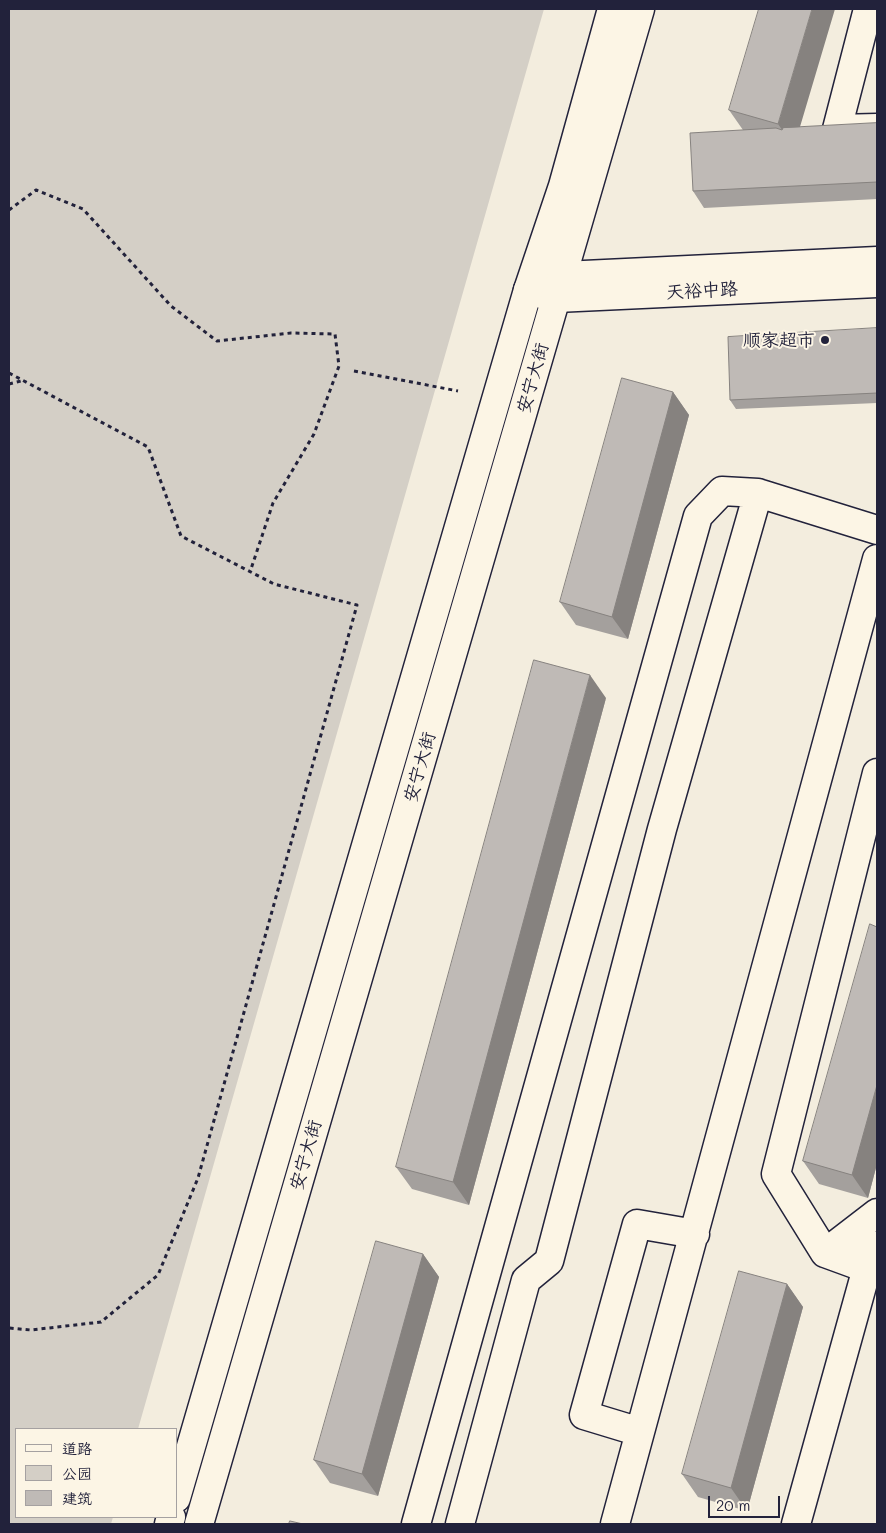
<!DOCTYPE html>
<html>
<head>
<meta charset="utf-8">
<style>
  body { margin:0 }
  #map { position:relative; width:886px; height:1533px; overflow:hidden; background:#f3edde; font-family:Mali,"LXGW WenKai TC",sans-serif }
  canvas { display:block }
  .frame { position:absolute; inset:0; border:10px solid #22223b; pointer-events:none }
  .legend { position:absolute; left:15px; top:1428px; width:162px; height:90px; box-sizing:border-box; background:#fcf5e5; border:1px solid #a5a1a1; margin:0; padding:6px 9px; list-style:none; font-size:15px; color:#22223b }
  .legend li { display:flex; align-items:center; gap:10px; height:25px }
  .legend b { width:25px; border:1px solid #a5a1a1 }
  .scale { position:absolute; left:708px; top:1496px; width:72px; height:22px; box-sizing:border-box; border:2px solid #22223b; border-top:0; padding-left:6px; font-size:15px; line-height:18px; white-space:nowrap; color:#22223b; -webkit-text-stroke:4px #fcf5e5; paint-order:stroke }
</style>
</head>
<body>
<div id="map">
<canvas width="886" height="1533"></canvas>
<div class="frame"></div>
<ul class="legend">
<li><b style="height:6px;background:#fcf5e5"></b>道路</li>
<li><b style="height:14px;background:#d4cfc6"></b>公园</li>
<li><b style="height:14px;background:#bfbab6"></b>建筑</li>
</ul>
<div class="scale">20 m</div>
</div>
<script>
const context = document.querySelector('canvas').getContext('2d');
context.lineJoin = 'round';
function paint(path, color) { context.fillStyle = color; context.fill(path, 'evenodd'); }
function trace(path, color, width, dash) { context.strokeStyle = color; context.lineWidth = width; context.lineCap = dash ? 'butt' : 'round'; context.setLineDash(dash || []); context.stroke(path); }
function label(font, color, halo, rows, align = 'center') {
  context.font = font + ' Mali,"LXGW WenKai TC",sans-serif'; context.lineWidth = 4; context.setLineDash([]); context.textBaseline = 'middle'; context.strokeStyle = halo; context.fillStyle = color; for (const [text, x, y, turn = 0] of rows) {
    context.save(); context.translate(x, y); context.rotate((+turn || 0) * Math.PI / 180); context.textAlign = isNaN(turn) ? turn : align; if (halo) context.strokeText(text, 0, 0); context.fillText(text, 0, 0); context.restore();
  }
}
paint(new Path2D(`
  M9,9H544L138,1429H16V1517H113L111,1524H9Z`), '#d4cfc6');
const minor = new Path2D(`
  M868,9L837,129L877,128
  M542,264L563,276L877,261
  M528,290L556,298L877,283
  M877,773L776,1174L825,1253L877,1272
  M829,1252L877,1246
  M825,1253L877,1213
  M640,1432L584,1415L637,1224L695,1234
  M416,1524L698,516L722,491L758,493L877,530
  M460,1524L526,1280L549,1261L662,829L758,493
  M615,1524L877,559
  M796,1524L867,1268`);
const major = new Path2D(`
  M176,1498L528,290L563,186L612,9
  M169,1524L171,1517
  M199,1524L640,9`);
trace(minor, '#22223b', 31);
trace(major, '#22223b', 31);
trace(new Path2D(`
  M9,210L36,190L83,209L171,306L217,341L291,333L335,334L339,366L314,434L273,503L250,572
  M354,371L458,391
  M9,373L148,447L181,536L274,584L357,605L198,1178L158,1275L101,1322L31,1330L9,1328
  M9,384L21,381`), '#22223b', 3, [4, 4]);
trace(minor, '#fcf5e5', 28);
trace(major, '#fcf5e5', 28);
paint(new Path2D(`
  M729,110L800,127L877,123V199L704,208L693,191L743,130Z
  M877,328V403L736,409L730,400Z
  M673,392L689,415L628,639L576,625L560,602Z
  M606,698L469,1205L412,1189L396,1167Z
  M877,927V1164L868,1198L819,1184L803,1161Z
  M423,1254L439,1277L378,1496L330,1483L314,1460Z
  M787,1284L803,1307L747,1511L698,1497L682,1474Z`), '#a4a09d');
paint(new Path2D(`
  M812,9H835L794,147L778,124Z
  M673,392L689,415L628,639L612,617Z
  M590,675L606,698L469,1205L453,1182Z
  M877,1085V1164L868,1198L852,1175Z
  M423,1254L439,1277L378,1496L362,1474Z
  M787,1284L803,1307L747,1511L731,1488Z`), '#86827f');
const building = new Path2D(`
  M759,9H812L778,124L729,110Z
  M877,123V182L693,191L690,133L776,128L782,130L783,128Z
  M877,328V393L730,400L728,337Z
  M622,378L673,392L612,617L560,602Z
  M534,660L590,675L453,1182L396,1167Z
  M870,924L877,927V1085L852,1175L803,1161Z
  M376,1241L423,1254L362,1474L314,1460Z
  M739,1271L787,1284L731,1488L682,1474Z
  M290,1521L303,1524H289Z`);
paint(building, '#bfbab6');
trace(building, '#86827f', 1);
for (const [x, y, r, color] of [
  [825,340,5,"#22223b"]
]) { const dot = new Path2D(); dot.arc(x, y, r, 0, 2 * Math.PI); context.fillStyle = color; context.fill(dot); trace(dot, '#fcf5e5', 2); }
label('18px', '#22223b', '#fcf5e5', [
  ["天裕中路",702,291,-3],
  ["安宁大街",533,378,-74],
  ["安宁大街",420,767,-74],
  ["安宁大街",306,1155,-74]
]);
label('18px', '#22223b', '#fcf5e5', [
  ["顺家超市",815,340]
], 'right');
</script>
</body>
</html>
